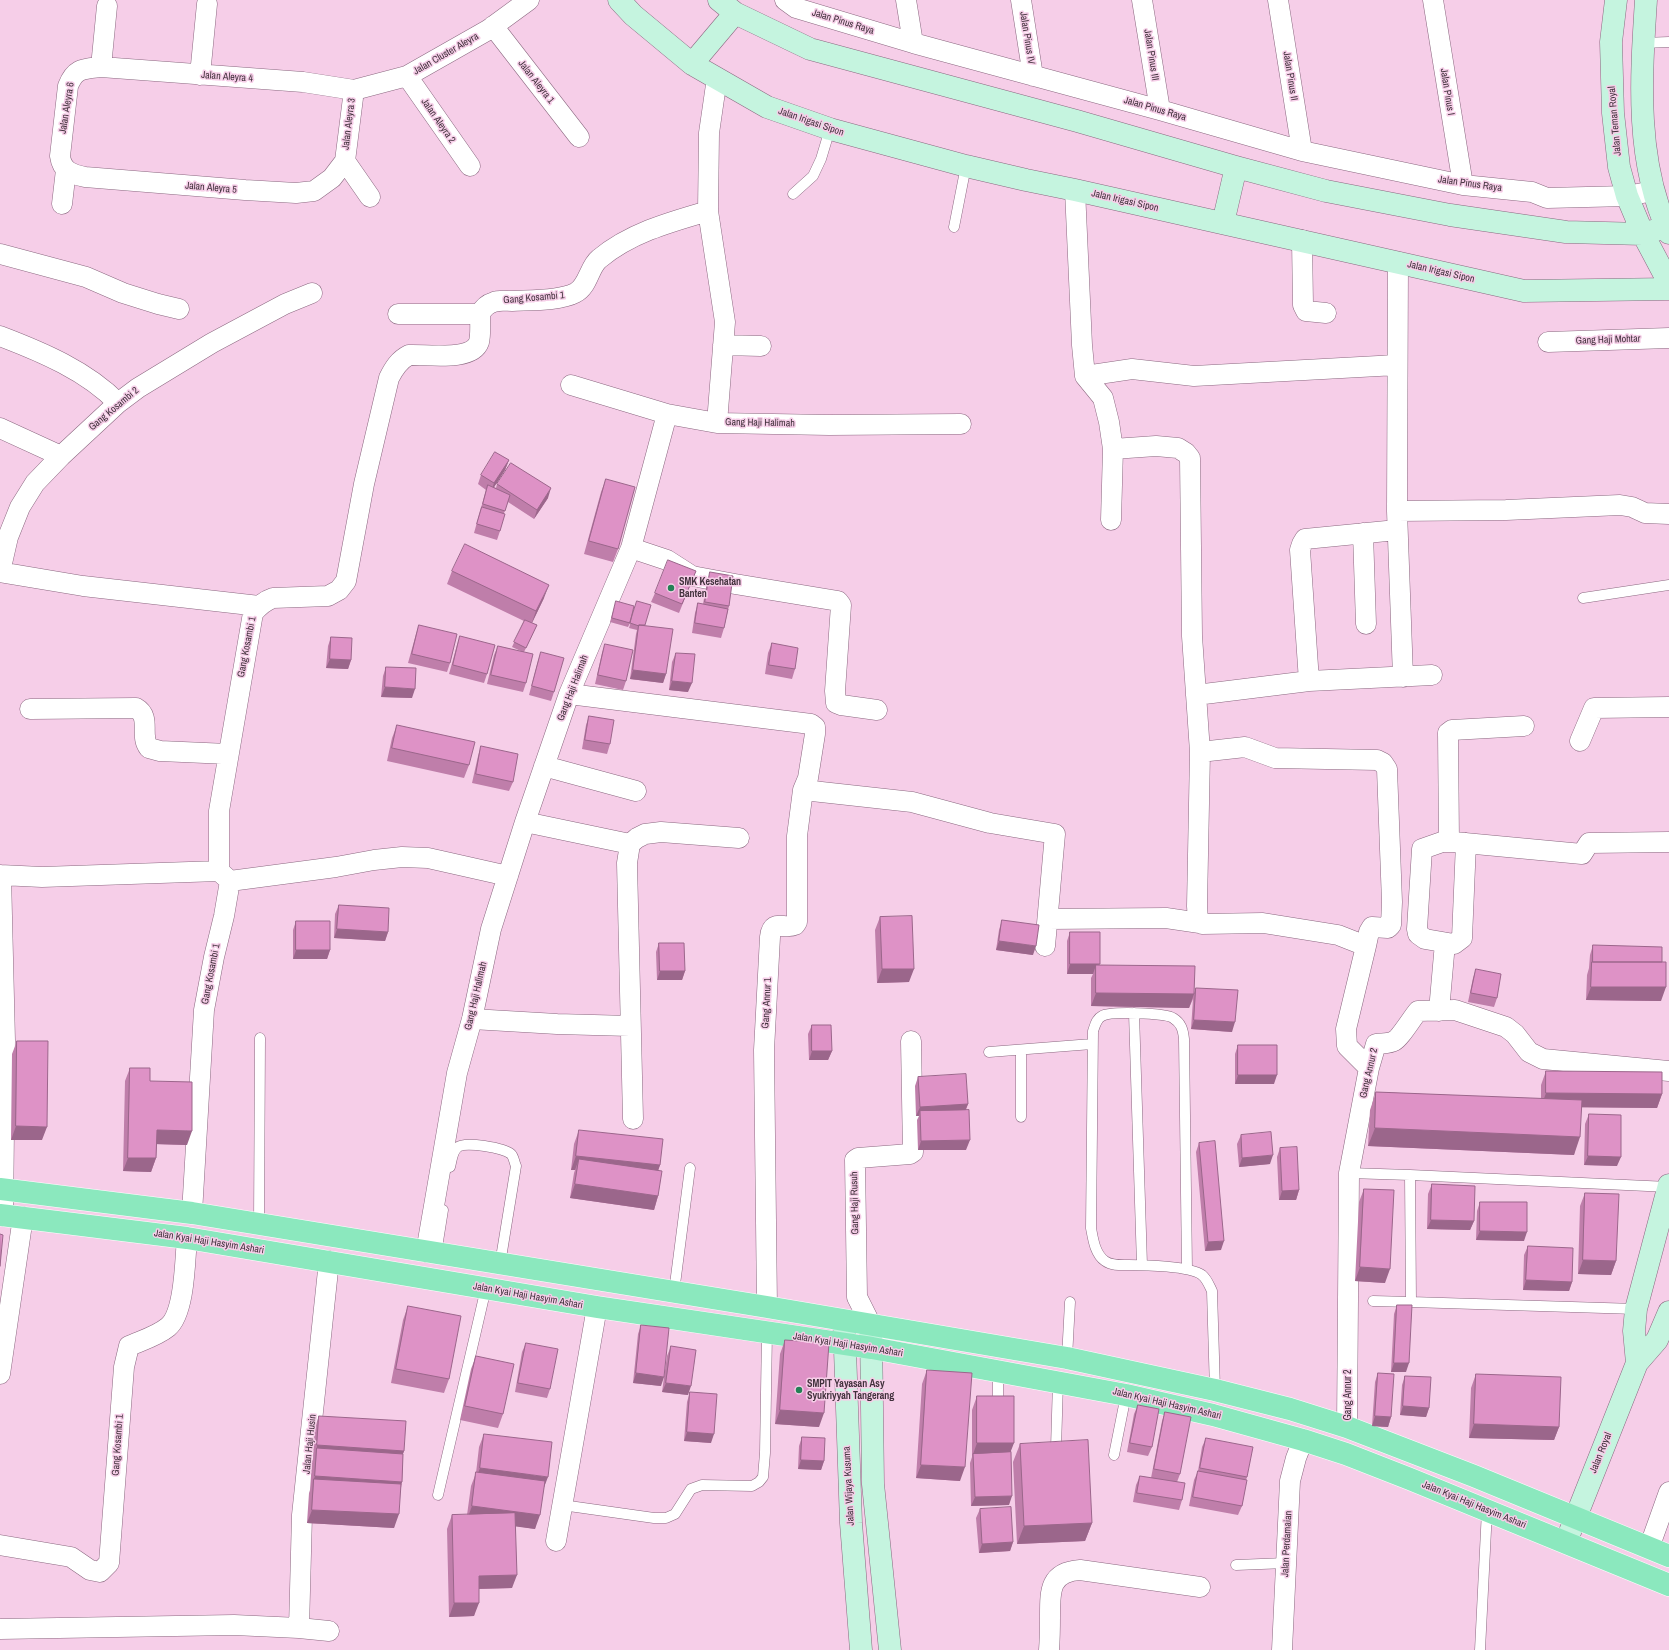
<!DOCTYPE html>
<html>
<head>
<meta charset="utf-8">
<style>
  body { margin:0 }
  canvas { display:block; background:#f6cee8 }
</style>
</head>
<body>
<canvas width="1669" height="1650"></canvas>
<script>
const context = document.querySelector('canvas').getContext('2d');
context.lineJoin = 'round';
function trace(path, color, width, dash) { context.strokeStyle = color; context.lineWidth = width; context.lineCap = dash ? 'butt' : 'round'; context.setLineDash(dash || []); context.stroke(path); }
function paint(path, color) { context.fillStyle = color; context.fill(path, 'evenodd'); }
function label(font, color, halo, rows, align = 'center') {
  context.font = font + ' "Archivo Narrow",sans-serif'; context.lineWidth = 3; context.setLineDash([]); context.textBaseline = 'middle'; context.strokeStyle = halo; context.fillStyle = color; for (const [text, x, y, turn = 0] of rows) {
    context.save(); context.translate(x, y); context.rotate((+turn || 0) * Math.PI / 180); context.textAlign = isNaN(turn) ? turn : align; if (halo) context.strokeText(text, 0, 0); context.fillText(text, 0, 0); context.restore();
  }
}
const lane = new Path2D(`
  M1643,43L1669,42
  M793,194L813,176L821,159L830,129
  M954,227L966,166
  M1583,598L1669,585
  M1134,1013L1142,1265
  M1021,1051V1117
  M989,1052L1092,1044
  M450,1167C452,1160 452,1151 458,1147C465,1141 504,1148 511,1154C514,1157 514,1162 516,1166L500,1264
  M1349,1173L1410,1175L1669,1187
  M1410,1175L1411,1302L1636,1309
  M259,1224L260,1038
  M436,1254L443,1210
  M1187,1269L1184,1039C1183,1029 1181,1023 1173,1018C1166,1013 1110,1011 1102,1016C1096,1019 1095,1026 1093,1031L1091,1228C1093,1239 1095,1254 1105,1261C1112,1266 1122,1265 1129,1265C1145,1265 1190,1266 1202,1275C1207,1279 1209,1285 1212,1291L1215,1390
  M674,1292L690,1168
  M1373,1301L1411,1302
  M1067,1358L1070,1302
  M998,1371V1405
  M1056,1448L1058,1382
  M1114,1455L1126,1395
  M438,1495L486,1288
  M562,1505L654,1518H666L675,1514L691,1489L702,1485L752,1486L759,1482L763,1477L765,1453L767,1332
  M1236,1565L1286,1563
  M1480,1650L1487,1510`);
const street = new Path2D(`
  M785,0L796,8L913,43L1160,110L1302,151L1463,185L1532,192L1547,198L1627,196L1653,191
  M906,0L913,43
  M1021,0L1033,76
  M1142,0L1160,110
  M1278,0L1302,151
  M1433,0L1463,185
  M493,26L579,137
  M101,67L107,6
  M200,75L207,4
  M407,76L470,166
  M717,78L709,133L708,211L725,322L717,423
  M354,90L345,161L370,197
  M345,161L332,178L314,191L296,193L245,190L85,177C71,174 62,171 60,156L68,86C75,68 83,69 101,67L303,82L354,90L407,76L488,30L529,0
  M1075,190L1082,345L1085,376L1103,398L1109,422L1113,449L1111,520
  M62,204L66,170
  M1302,240L1303,305L1306,311L1326,313
  M0,254L86,277L123,293L158,304L179,309
  M1398,262L1397,511L1403,677
  M398,314H480
  M0,336C42,352 87,371 118,403
  M1548,342L1669,338
  M723,345L761,346
  M1085,376L1132,369L1194,376L1397,365
  M571,385L667,414
  M0,428L61,456
  M1113,449L1156,446L1178,448L1186,453L1190,458L1192,636L1200,752L1197,906L1198,921L1202,924L1263,923L1338,935L1366,946L1346,1029L1347,1046L1369,1068
  M1397,511L1506,510L1620,505L1632,507L1645,513L1669,514
  M1363,533L1366,624
  M631,548L667,560L692,576L735,584L838,601L841,605L835,691L836,703L841,705L877,710
  M0,572L8,537L20,507L35,483L61,456L118,403L138,388L212,343L285,304L312,293
  M0,572L83,586L259,606
  M1309,681L1300,550L1302,544L1305,539L1397,530
  M569,694L811,724L815,727V734L808,778L803,790L797,836V922L795,925C784,930 772,918 770,937L764,1050L767,1307
  M1196,695L1309,681L1432,675
  M30,709L136,708C152,717 139,736 149,748L160,751L228,754
  M1580,741L1594,708L1669,707
  M1200,752L1245,747L1275,758L1377,760L1383,763L1387,769L1392,902L1391,925L1388,928L1372,927L1369,932L1366,946
  M544,766L636,791
  M803,790L912,802L990,823L1055,834L1045,946
  M525,822L630,844L627,863L633,1119
  M1449,842L1448,733L1452,730L1524,726
  M1466,843L1462,938L1454,944L1425,939L1418,934L1417,929L1422,849L1442,842H1454L1582,854L1589,843L1669,842
  M630,844L637,838L645,834L661,832L739,838
  M0,875L42,877L219,871
  M1,875L5,1041L3,1216
  M230,881L336,867L374,860L402,857L428,858L508,876
  M1048,919L1166,918L1200,923
  M1439,1011L1445,943
  M472,1019L557,1024L630,1026
  M192,1213L204,1010L214,957L224,916L230,881L219,871V811L253,613C259,606 264,601 273,598L328,596L339,590L346,581L364,484L389,378C394,368 399,360 409,355C426,354 472,362 479,342C481,334 480,322 480,314C483,308 487,304 494,302C499,300 506,301 512,301C529,300 560,301 575,293C588,287 589,267 599,259C630,233 670,222 708,211
  M426,1252L457,1073L472,1019L491,929L525,822L569,694L631,548L667,414L717,423L829,425L961,424
  M871,1325L857,1297L855,1160L858,1158L910,1154L913,1152L911,1041
  M0,1374L23,1217
  M1347,1427L1349,1173L1369,1068L1376,1044C1381,1043 1389,1044 1394,1041C1400,1038 1412,1018 1418,1011L1455,1010L1506,1027L1515,1034L1529,1052L1543,1059L1669,1071
  M556,1541L597,1307
  M0,1545L71,1557L90,1570L100,1572L109,1563L124,1367L129,1346C143,1340 157,1336 168,1327C185,1313 185,1259 187,1238
  M1649,1548L1669,1492
  M299,1628L302,1515L329,1261
  M0,1629L234,1625L299,1628L329,1631
  M1049,1650C1050,1638 1050,1627 1050,1615C1050,1590 1050,1572 1080,1570L1200,1587
  M1282,1650L1290,1481L1296,1458L1303,1440`);
const secondary = new Path2D(`
  M619,0L633,15L692,64L767,107L830,129L966,166L1026,180L1075,190L1524,291L1669,289
  M719,0L735,13L810,49L1077,121L1236,167L1326,191L1450,215L1566,232L1643,234L1669,226
  M1616,0L1611,42L1613,113L1619,167L1627,196L1643,234L1669,283
  M1646,0C1641,77 1635,162 1669,233
  M692,64L735,13
  M1223,223L1236,167
  M844,1321L851,1523L861,1650
  M871,1330L873,1484L890,1650
  M1637,1363L1634,1331L1636,1309L1669,1185
  M1566,1542L1637,1363L1657,1340L1669,1312`);
const primary = new Path2D(`
  M0,1189L192,1213L767,1307L1067,1358L1215,1390L1290,1409L1347,1427L1474,1476L1669,1556
  M0,1215L187,1238L597,1307L872,1348L1126,1395L1213,1415L1303,1440L1346,1454L1410,1479L1669,1585`);
trace(lane, '#8b6880', 11);
trace(street, '#8b6880', 21);
trace(secondary, '#8b6880', 23);
trace(primary, '#fff', 23);
trace(lane, '#fff', 10);
trace(street, '#fff', 20);
trace(secondary, '#c5f4df', 22);
trace(primary, '#8be8be', 22);
paint(new Path2D(`
  M509,460L505,470L494,487L496,488L497,484L548,498L534,519L508,502L504,513L500,531L497,540L474,533L486,490L478,484L481,475Z
  M606,479L618,549L613,562L584,554L601,492Z
  M452,571L544,598L532,623L537,625L524,652L526,683L523,692L487,684L494,655L498,646L523,652L512,647L524,621L447,584Z
  M696,571L679,613L651,602L655,593Z
  M710,572L729,606L724,628L721,638L692,633L695,613L698,603L703,604L707,582Z
  M616,601L630,623L628,627L610,622Z
  M637,601L645,625L666,674L663,683L630,679L636,634L637,630L629,628Z
  M419,625L450,663L447,672L408,663L416,634Z
  M460,636L487,674L484,683L449,674L457,645Z
  M331,637L351,660L348,669L326,668L328,646Z
  M772,643L795,669L792,679L765,674L768,653Z
  M605,644L626,681L623,690L595,684L602,653Z
  M541,652L554,692L551,701L529,695L538,661Z
  M676,653L688,692L669,690L672,662Z
  M386,667L412,698L381,697L383,676Z
  M589,716L610,744L607,754L582,749L586,725Z
  M397,725L469,765L464,778L387,761L392,738Z
  M481,746L513,782L509,791L472,783L478,756Z
  M339,905L388,932L385,941L334,938L335,914Z
  M880,917L909,982L877,983L875,930Z
  M1002,920L1033,955L996,950L999,930Z
  M296,921L330,950L327,959H293V930Z
  M1070,932L1100,965L1194,993L1196,988L1232,1032L1191,1029L1193,999L1189,1008L1091,1006V978L1093,974H1067V941Z
  M659,943L685,971L682,980H657L656,952Z
  M1593,945L1661,1001L1586,1000L1587,975L1589,968L1590,955Z
  M1476,969L1497,998L1494,1007L1468,1002L1473,978Z
  M812,1025L832,1051L828,1060H809L808,1034Z
  M17,1041L42,1140H11L12,1054Z
  M1238,1045L1274,1084H1235V1054Z
  M130,1068L150,1081L187,1145L157,1144L156,1158L151,1172L123,1171L125,1081Z
  M1546,1071L1662,1094L1657,1108L1582,1107L1574,1155L1368,1146L1370,1110L1376,1092L1541,1099V1085Z
  M918,1077L968,1104L966,1110V1150H918L917,1120L919,1116H916L915,1086Z
  M1589,1114L1617,1166L1584,1165L1585,1124Z
  M579,1130L660,1165L658,1171V1196L654,1210L570,1198L574,1173L575,1170H571L574,1144Z
  M1241,1135L1270,1164L1239,1167L1237,1144Z
  M1199,1143L1221,1250L1205,1251L1196,1152Z
  M1280,1148L1299,1190L1296,1200H1279L1277,1157Z
  M1432,1184L1474,1221L1470,1230L1427,1229L1428,1194Z
  M1364,1189L1385,1283L1355,1281L1359,1202Z
  M1585,1193L1616,1261L1611,1275L1578,1274L1580,1206Z
  M1480,1202L1524,1241L1476,1240L1477,1211Z
  M1528,1246L1572,1282L1569,1291L1523,1290L1524,1255Z
  M1397,1305L1406,1372H1391L1394,1314Z
  M408,1306L449,1379L444,1393L391,1383L403,1320Z
  M641,1325L661,1386L633,1383L638,1334Z
  M785,1340L819,1427L775,1424L780,1354Z
  M526,1343L550,1389L547,1398L515,1392L522,1352Z
  M671,1346L688,1395L662,1392L667,1356Z
  M476,1356L503,1414L498,1428L460,1420L471,1369Z
  M927,1370L960,1481L916,1478L922,1384Z
  M1378,1373L1391,1417L1388,1427L1372,1426L1375,1382Z
  M1476,1374L1559,1427L1554,1440L1469,1438L1471,1388Z
  M1405,1376L1429,1408L1426,1417L1400,1415L1402,1385Z
  M690,1392L711,1443L684,1441L687,1402Z
  M977,1396L1011,1452L1009,1505L971,1506L970,1463L972,1457V1410Z
  M1138,1405L1152,1447L1148,1456L1127,1452L1134,1414Z
  M1165,1412L1180,1474L1177,1482L1182,1500L1179,1510L1133,1502L1136,1485L1140,1476L1151,1478L1162,1421Z
  M319,1416L404,1451L403,1454L402,1482L394,1528L307,1523L309,1493L310,1490L312,1461L313,1459L314,1429Z
  M484,1434L544,1488L535,1529L516,1526L512,1588L479,1589L474,1616L449,1617L447,1529L452,1515H467L471,1486L476,1473L479,1447Z
  M802,1437L824,1461L821,1470L798,1469L799,1446Z
  M1206,1438L1247,1477L1246,1480L1242,1506L1238,1515L1189,1506L1194,1480L1198,1471L1202,1447Z
  M1020,1444L1092,1523L1085,1541L1017,1544L1013,1462Z
  M980,1509L1013,1542L1010,1551L979,1553L976,1518Z`), '#bf7eaa');
paint(new Path2D(`
  M509,460L505,470L491,492L494,483Z
  M551,488L548,498L534,519L537,510Z
  M549,585L544,598L531,625L536,611Z
  M330,659L351,660L348,669L326,668Z
  M633,670L666,674L663,683L630,679Z
  M672,681L692,683L688,692L669,690Z
  M385,687L415,689L412,698L381,697Z
  M337,929L388,932L385,941L334,938Z
  M999,941L1036,946L1033,955L996,950Z
  M296,950H330L327,959H293Z
  M1070,964H1100L1096,965L1093,974H1067Z
  M882,969H914L909,982L877,983Z
  M660,971H685L682,980H657Z
  M1591,987H1666L1661,1001L1586,1000Z
  M1096,993L1194,994L1189,1008L1091,1006Z
  M1194,1020L1235,1022L1232,1032L1191,1029Z
  M812,1051H832L828,1060H809Z
  M1238,1075H1277L1274,1084H1235Z
  M1546,1093L1662,1094L1657,1108L1541,1107Z
  M968,1104L964,1113L920,1111L919,1116H916L920,1107Z
  M16,1126L47,1127L42,1140H11Z
  M1375,1128L1580,1137L1574,1155L1368,1146Z
  M157,1130L192,1131L187,1145L152,1144Z
  M970,1140L966,1150H918L921,1141Z
  M1273,1155L1270,1164L1239,1167L1242,1158Z
  M576,1156L660,1165L655,1179L579,1159L575,1170H571Z
  M1588,1156L1621,1157L1617,1166L1584,1165Z
  M128,1158H156L151,1172L123,1171Z
  M575,1184L658,1196L654,1210L570,1198Z
  M1299,1190L1296,1200H1279L1282,1191Z
  M1431,1220L1474,1221L1470,1230L1427,1229Z
  M1480,1231L1527,1232L1524,1241L1476,1240Z
  M1224,1241L1221,1250L1205,1251L1208,1242Z
  M1583,1260L1616,1261L1611,1275L1578,1274Z
  M1360,1267L1390,1269L1385,1283L1355,1281Z
  M1526,1280L1572,1282L1569,1291L1523,1290Z
  M1394,1363H1409L1406,1372H1391Z
  M636,1373L664,1377L661,1386L633,1383Z
  M666,1383L691,1386L688,1395L662,1392Z
  M1403,1406L1429,1408L1426,1417L1400,1415Z
  M780,1410L824,1413L819,1427L775,1424Z
  M1375,1416L1391,1417L1388,1427L1372,1426Z
  M1474,1424L1559,1427L1554,1440L1469,1438Z
  M687,1432L714,1434L711,1443L684,1441Z
  M977,1443H1014L1009,1456L973,1454L972,1457Z
  M317,1445L404,1451L399,1464L317,1448Z
  M801,1460L824,1461L821,1470L798,1469Z
  M921,1465L965,1467L960,1481L916,1478Z
  M480,1468L548,1477L543,1490L475,1481Z
  M315,1476L402,1482L397,1496L314,1479L310,1490Z
  M1012,1496L1009,1505L971,1506L975,1497Z
  M472,1506L540,1515L535,1529L467,1520Z
  M312,1510L399,1514L394,1528L307,1523Z
  M1092,1523L1085,1541L1017,1544L1024,1526Z
  M1013,1542L1010,1551L979,1553L982,1544Z
  M517,1575L512,1588L474,1589L479,1576Z
  M454,1603H479L474,1616L449,1617Z`), '#9b668b');
const building = new Path2D(`
  M495,452L509,460L494,483L481,475Z
  M511,463L551,488L537,510L497,484Z
  M606,479L635,487L618,549L589,541Z
  M488,485L510,495L505,511L483,504Z
  M482,507L505,514L500,531L477,524Z
  M465,544L549,585L536,611L452,571Z
  M668,560L696,571L682,604L655,593Z
  M710,572L733,576L729,606L705,602Z
  M616,601L634,606L630,623L612,618Z
  M637,601L651,605L645,625H639V626L630,623Z
  M698,603L728,609L724,628L695,623Z
  M525,620L537,625L526,648L514,642Z
  M419,625L457,634L450,663L412,654Z
  M639,625L673,629L666,674L633,670Z
  M460,636L495,645L487,674L453,665Z
  M331,637L352,638L351,660L330,659Z
  M772,643L798,648L795,669L769,665Z
  M605,644L633,650L626,681L598,675Z
  M498,646L533,654L526,683L491,675Z
  M541,652L564,658L554,692L532,686Z
  M676,653L695,654L692,683L672,681Z
  M386,667L416,668L415,689L385,687Z
  M589,716L614,720L610,744L585,740Z
  M397,725L475,742L469,765L392,748Z
  M481,746L518,754L513,782L476,774Z
  M339,905L389,908L388,932L337,929Z
  M912,916L914,969H882L880,917Z
  M1002,920L1039,925L1036,946L999,941Z
  M296,921H330V950H296Z
  M1070,932H1100V964H1070Z
  M659,943H684L685,971H660Z
  M1593,945L1662,947V962H1593Z
  M1592,962H1666V987H1591Z
  M1096,965L1195,966L1194,994L1096,993Z
  M1476,969L1501,974L1497,998L1471,993Z
  M1196,988L1238,990L1235,1022L1194,1020Z
  M812,1025H831L832,1051H812Z
  M17,1041H48L47,1127L16,1126Z
  M1238,1045H1277V1075H1238Z
  M130,1068H150V1081L192,1082V1131L157,1130L156,1158H128Z
  M1546,1071L1662,1072V1094L1546,1093Z
  M966,1074L968,1104L920,1107L918,1077Z
  M1376,1092L1582,1100L1580,1137L1375,1128Z
  M969,1110L970,1140L921,1141L920,1111Z
  M1589,1114L1621,1115V1157L1588,1156Z
  M579,1130L663,1139L660,1165L576,1156Z
  M1271,1132L1273,1155L1242,1158L1241,1135Z
  M1215,1141L1224,1241L1208,1242L1199,1143Z
  M1297,1147L1299,1190L1282,1191L1280,1148Z
  M579,1159L662,1171L658,1196L575,1184Z
  M1432,1184L1475,1186L1474,1221L1431,1220Z
  M1364,1189L1394,1190L1390,1269L1360,1267Z
  M1585,1193L1619,1194L1616,1261L1583,1260Z
  M1480,1202H1527V1232L1480,1231Z
  M0,1234L3,1235L0,1266Z
  M1528,1246L1573,1248L1572,1282L1526,1280Z
  M1397,1305H1412L1409,1363H1394Z
  M408,1306L461,1316L449,1379L396,1369Z
  M641,1325L669,1328L664,1377L636,1373Z
  M785,1340L829,1343L824,1413L780,1410Z
  M526,1343L558,1349L550,1389L518,1383Z
  M671,1346L696,1350L691,1386L666,1383Z
  M476,1356L514,1364L503,1414L465,1406Z
  M927,1370L972,1373L965,1467L921,1465Z
  M1378,1373L1394,1374L1391,1417L1375,1416Z
  M1476,1374L1561,1377L1559,1427L1474,1424Z
  M1405,1376L1431,1377L1429,1408L1403,1406Z
  M690,1392L717,1394L714,1434L687,1432Z
  M977,1396H1014V1443H977Z
  M1138,1405L1159,1409L1152,1447L1130,1443Z
  M1165,1412L1191,1417L1180,1474L1154,1469Z
  M319,1416L406,1421L404,1451L317,1445Z
  M484,1434L552,1442L548,1477L480,1468Z
  M802,1437L825,1438L824,1461L801,1460Z
  M1206,1438L1253,1447L1247,1477L1200,1468Z
  M1088,1440L1092,1523L1024,1526L1020,1444Z
  M317,1448L403,1454L402,1482L315,1476Z
  M1011,1452L1012,1496L975,1497L973,1454Z
  M1198,1471L1247,1480L1242,1506L1193,1497Z
  M476,1472L545,1481L540,1515L472,1506Z
  M1140,1476L1185,1483L1182,1500L1137,1493Z
  M314,1479L401,1484L399,1514L312,1510Z
  M1011,1507L1013,1542L982,1544L980,1509Z
  M515,1513L517,1575L479,1576V1603H454L452,1515Z`);
paint(building, '#de92c6');
trace(building, '#9b668b', 1);
for (const [x, y, r, color] of [
  [671,588,4,"#248056"],
  [799,1390,4,"#248056"]
]) { const dot = new Path2D(); dot.arc(x, y, r, 0, 2 * Math.PI); context.fillStyle = color; context.fill(dot); trace(dot, '#f6cee8', 1.5); }
label('10px', '#41313c', '#f6cee8', [
  ["Jalan Pinus Raya",843,22,17],
  ["Jalan Pinus IV",1027,38,81],
  ["Jalan Cluster Aleyra",446,54,-30],
  ["Jalan Pinus III",1151,55,81],
  ["Jalan Pinus II",1290,76,81],
  ["Jalan Aleyra 4",227,77,4],
  ["Jalan Aleyra 1",536,82,52],
  ["Jalan Pinus I",1447,92,81],
  ["Jalan Aleyra 6",67,108,-81],
  ["Jalan Pinus Raya",1155,109,16],
  ["Jalan Aleyra 2",438,121,55],
  ["Jalan Teman Royal",1615,121,-95],
  ["Jalan Irigasi Sipon",811,122,19],
  ["Jalan Aleyra 3",349,124,-83],
  ["Jalan Pinus Raya",1470,184,8],
  ["Jalan Aleyra 5",211,188,5],
  ["Jalan Irigasi Sipon",1125,201,13],
  ["Jalan Irigasi Sipon",1441,272,13],
  ["Gang Kosambi 1",534,298,-5],
  ["Gang Haji Mohtar",1608,340,-2],
  ["Gang Kosambi 2",114,409,-40],
  ["Gang Haji Halimah",760,423,1],
  ["Gang Kosambi 1",247,647,-79],
  ["Gang Haji Halimah",573,688,-69],
  ["Gang Kosambi 1",211,974,-79],
  ["Gang Haji Halimah",476,996,-77],
  ["Gang Annur 1",767,1003,-87],
  ["Gang Annur 2",1369,1073,-77],
  ["Gang Haji Rusuh",855,1203,-91],
  ["Jalan Kyai Haji Hasyim Ashari",209,1242,9],
  ["Jalan Kyai Haji Hasyim Ashari",528,1296,10],
  ["Jalan Kyai Haji Hasyim Ashari",848,1345,9],
  ["Gang Annur 2",1348,1395,-90],
  ["Jalan Kyai Haji Hasyim Ashari",1167,1404,13],
  ["Jalan Haji Husin",310,1444,-84],
  ["Gang Kosambi 1",118,1445,-86],
  ["Jalan Royal",1601,1453,-68],
  ["Jalan Wijaya Kusuma",849,1486,-93],
  ["Jalan Kyai Haji Hasyim Ashari",1474,1505,22],
  ["Jalan Perdamaian",1287,1544,-87]
]);
label('bold 10px', '#41313c', '#f6cee8', [
  ["SMK Kesehatan",679,582],
  ["Banten",679,594],
  ["SMPIT Yayasan Asy",807,1384],
  ["Syukriyyah Tangerang",807,1396]
], 'left');
</script>
</body>
</html>
